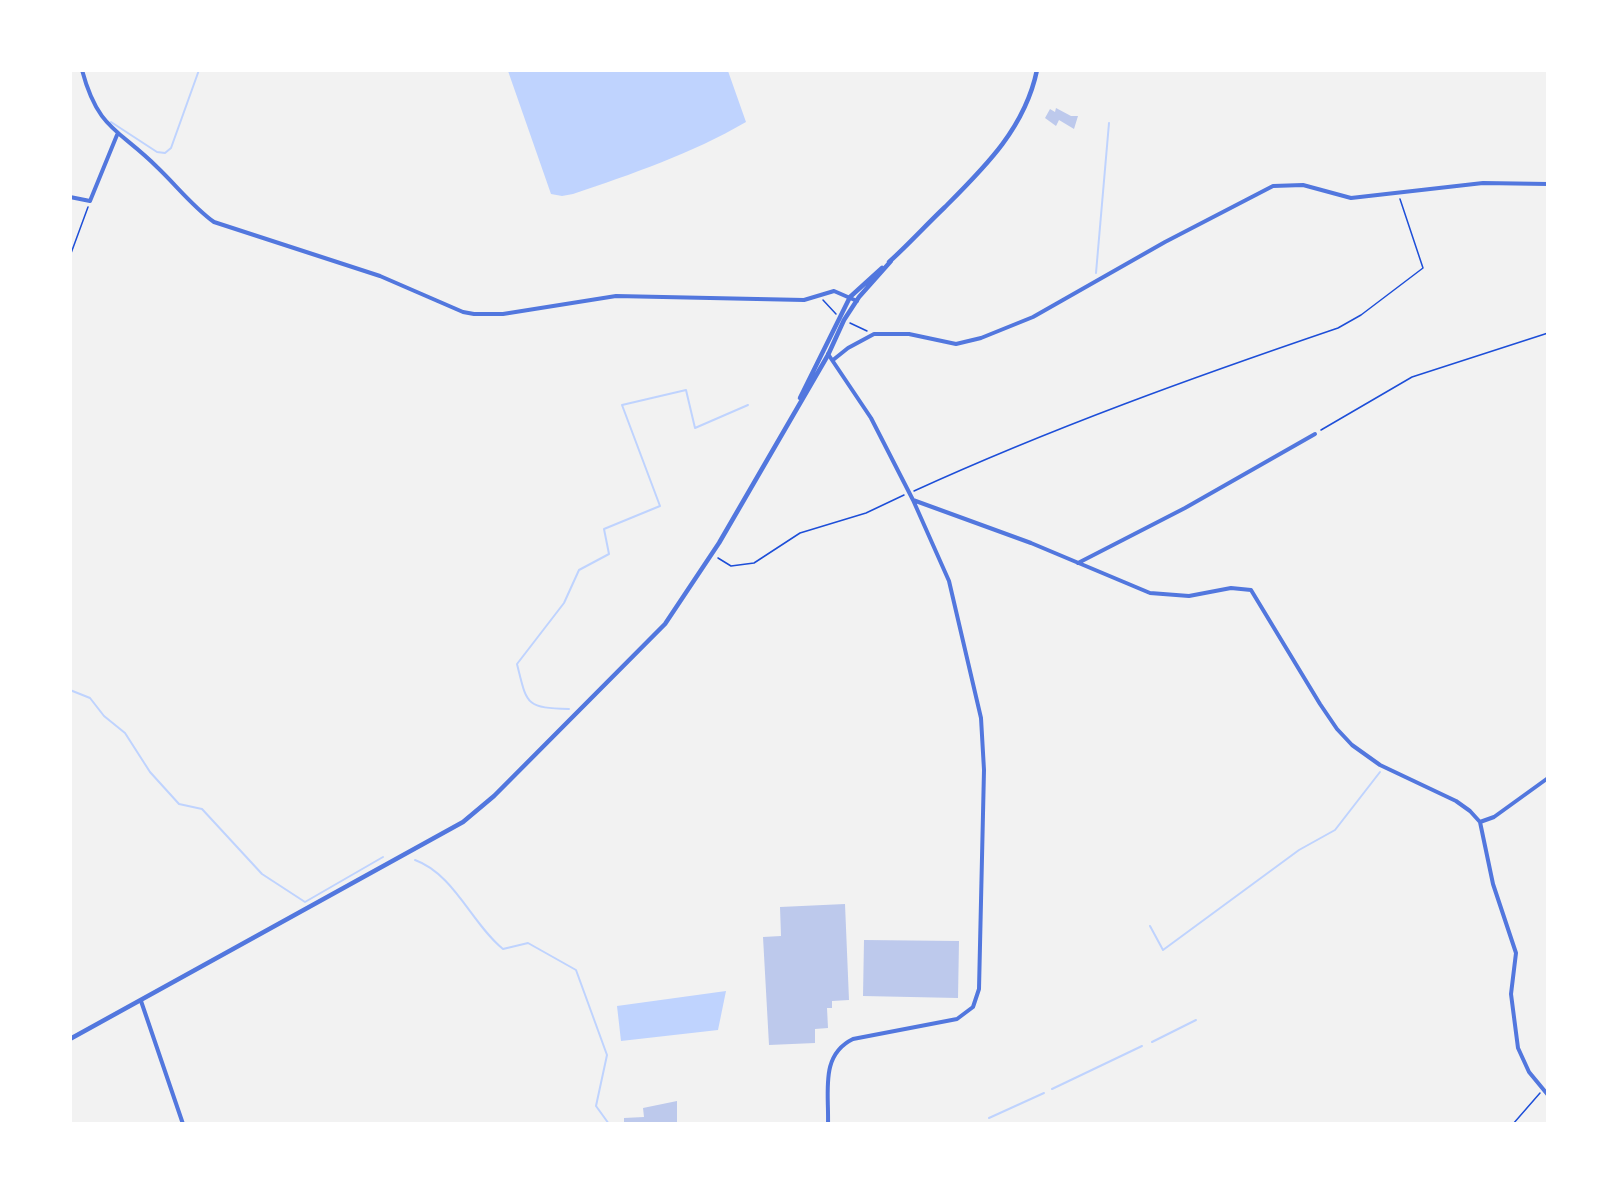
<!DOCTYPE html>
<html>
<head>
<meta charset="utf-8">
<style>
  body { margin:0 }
  #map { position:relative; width:1618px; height:1194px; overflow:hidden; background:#f2f2f2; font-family:Commissioner,sans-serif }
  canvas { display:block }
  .frame { position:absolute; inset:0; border:72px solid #fff; pointer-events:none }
</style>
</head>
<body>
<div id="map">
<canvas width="1618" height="1194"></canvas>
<div class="frame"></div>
</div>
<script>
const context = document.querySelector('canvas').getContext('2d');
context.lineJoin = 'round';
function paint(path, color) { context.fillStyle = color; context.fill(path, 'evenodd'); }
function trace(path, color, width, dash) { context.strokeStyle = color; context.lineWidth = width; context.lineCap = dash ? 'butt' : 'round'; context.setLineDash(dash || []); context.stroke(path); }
paint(new Path2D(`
  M508,71H728L746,122C691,154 632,174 573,194L562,196L551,194Z
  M726,991L718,1030L621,1041L617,1006Z`), '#bfd3fe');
trace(new Path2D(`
  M111,122L157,152L165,153L171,148L199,70
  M1096,273L1109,123
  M70,690L90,698L104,716L125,733L150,772L179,804L202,809L262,874L305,902L383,857
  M569,709C525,708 527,704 517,664L564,603L579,570L609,554L604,529L660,506L622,405L686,390L695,428L748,405
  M415,860C454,874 472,924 503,949L528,943L576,970L607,1055L596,1106L609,1124
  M1150,926L1163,950L1299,850L1335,830L1380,772
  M1152,1042L1196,1020
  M1052,1089L1142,1046
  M989,1118L1044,1093`), '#bfd3fe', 2);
paint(new Path2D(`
  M1056,108L1071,116H1078L1074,129L1059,120L1056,126L1045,118L1050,109L1055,112Z
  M845,904L849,1000L832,1001V1008H827L828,1028L815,1029V1043L769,1045L763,937L781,936L780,907Z
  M864,940L959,941L958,998L863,996Z
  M677,1101V1123L624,1124V1118L644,1117L643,1108Z`), '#bdc9ec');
trace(new Path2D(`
  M70,256L88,207
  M823,300L836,314
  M850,323L867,331
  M1321,430L1412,377L1548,333
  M914,491C1052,428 1194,377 1338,328L1361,315L1423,268L1400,199
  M718,558L731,566L754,563L800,533L866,513L904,495
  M1513,1124L1540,1093`), '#1d4ed8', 1.5);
trace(new Path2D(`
  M82,70C98,130 119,129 157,167C176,185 193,207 214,222L380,276L463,312L474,314H503L616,296L804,300L834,291L857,301
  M70,197L90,201L117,135
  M828,354L871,418L913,500L1031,543L1150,593L1189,596L1231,588L1251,590L1320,704L1337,729L1352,745L1380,765L1456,801L1470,811L1480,822L1493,884L1516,953L1511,994L1518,1048L1529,1072L1548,1095
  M833,360L848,348L874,334H909L956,344L981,338L1033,317L1165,242L1273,186L1303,185L1351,198L1483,183L1548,184
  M1078,563L1185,508L1315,434
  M1480,822L1494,817L1548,778
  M141,1001L183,1124
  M828,1124C829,1091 820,1055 853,1039L957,1019L973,1007L979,989L984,770L981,718L949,581L913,500`), '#5277de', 4);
trace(new Path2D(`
  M889,262C908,245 926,225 945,207C985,167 1025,128 1037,70
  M800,398L850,297L882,268
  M70,1039L463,822L494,796L665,624L719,543L828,355L844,320L859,297L891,261`), '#5277de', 4.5);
</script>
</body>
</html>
